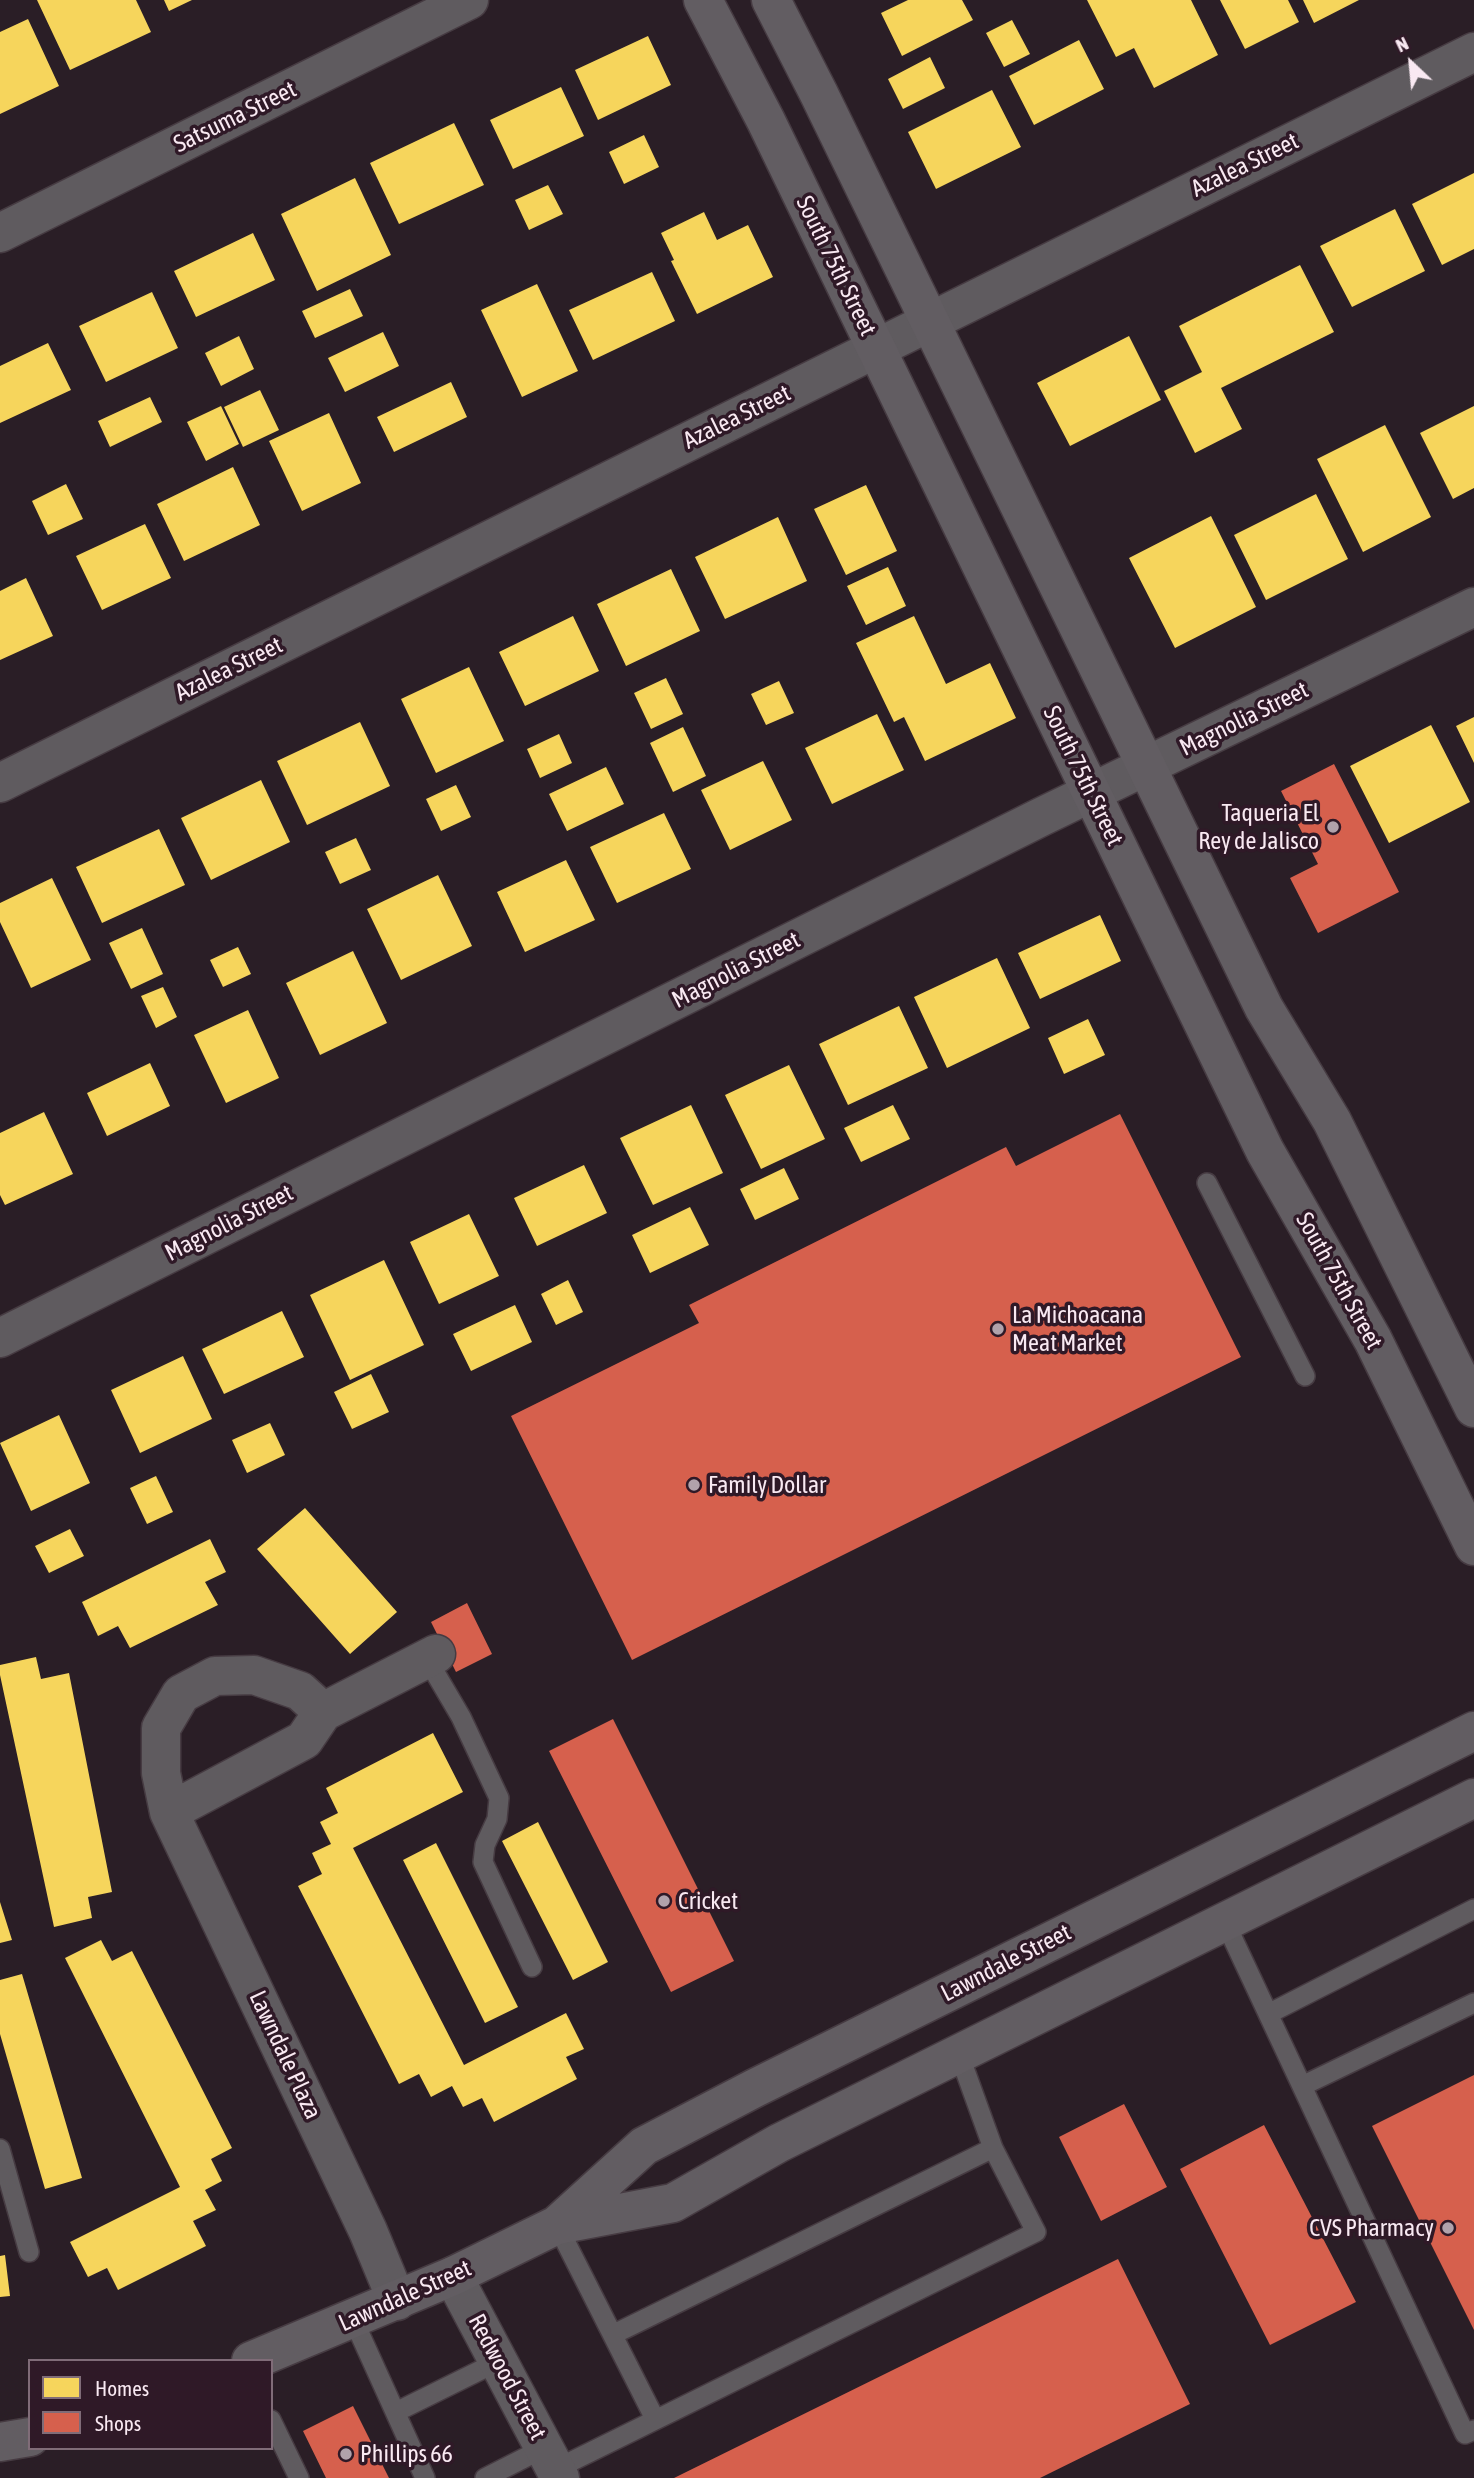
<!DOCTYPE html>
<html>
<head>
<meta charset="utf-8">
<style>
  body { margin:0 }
  #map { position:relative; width:1474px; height:2478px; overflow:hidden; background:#2a1e26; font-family:"Asap Condensed",sans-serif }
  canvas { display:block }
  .legend { position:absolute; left:28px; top:2359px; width:245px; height:91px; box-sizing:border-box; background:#2f1927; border:2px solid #806c78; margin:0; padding:9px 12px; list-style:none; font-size:21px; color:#f9e9f2 }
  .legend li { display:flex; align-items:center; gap:14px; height:35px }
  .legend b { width:35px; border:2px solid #806c78 }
  .north { position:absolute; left:1376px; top:28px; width:70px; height:70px; -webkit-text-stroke:5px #2f1927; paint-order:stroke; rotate:334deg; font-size:19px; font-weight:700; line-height:28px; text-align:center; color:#f9e9f2 }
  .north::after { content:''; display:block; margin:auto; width:24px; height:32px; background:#f9e9f2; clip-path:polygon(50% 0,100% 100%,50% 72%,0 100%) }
</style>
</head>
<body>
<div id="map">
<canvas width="1474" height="2478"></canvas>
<ul class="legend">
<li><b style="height:19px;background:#f6d55c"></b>Homes</li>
<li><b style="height:19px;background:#d6604d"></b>Shops</li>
</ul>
<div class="north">N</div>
</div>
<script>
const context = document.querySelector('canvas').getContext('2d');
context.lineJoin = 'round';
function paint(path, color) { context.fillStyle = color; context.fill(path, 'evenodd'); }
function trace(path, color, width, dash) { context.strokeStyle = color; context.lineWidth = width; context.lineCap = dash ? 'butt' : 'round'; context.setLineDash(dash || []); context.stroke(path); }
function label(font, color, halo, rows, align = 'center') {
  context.font = font + ' "Asap Condensed",sans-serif'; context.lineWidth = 7; context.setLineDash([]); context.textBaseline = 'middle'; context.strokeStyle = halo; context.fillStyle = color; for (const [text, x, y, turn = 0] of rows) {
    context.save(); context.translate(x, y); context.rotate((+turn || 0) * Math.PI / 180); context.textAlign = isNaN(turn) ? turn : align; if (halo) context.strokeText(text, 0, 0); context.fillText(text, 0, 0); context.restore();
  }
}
paint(new Path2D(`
  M37,0H136L151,32L70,70Z
  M164,0H192L169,11Z
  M908,0H962L973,20L902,56L881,13Z
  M1087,0H1191L1218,55L1154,88L1134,48L1116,57Z
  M1220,0H1288L1299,22L1245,49Z
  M1303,0H1359L1314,23Z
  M28,19L59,86L0,114V32Z
  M1012,20L1030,54L1004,67L986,33Z
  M648,36L671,85L598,120L575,70Z
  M1079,40L1104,89L1034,125L1009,76Z
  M930,57L945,88L903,109L888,79Z
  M561,87L584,136L513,169L490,120Z
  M992,90L1021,147L936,189L908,132Z
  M454,123L484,185L399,224L370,163Z
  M644,135L659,167L624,184L609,152Z
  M1474,173V249L1442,265L1412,204Z
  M355,178L391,255L317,291L281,214Z
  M548,185L563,214L529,230L515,200Z
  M1395,209L1425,271L1352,307L1320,246Z
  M704,212L717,240L748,225L773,277L697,314L671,261L674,260L661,233Z
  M253,233L275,280L196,317L174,271Z
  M1300,265L1334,332L1221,388L1242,429L1195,453L1164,391L1202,372L1179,326Z
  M652,272L675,321L593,360L569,310Z
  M537,284L578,371L522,397L481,310Z
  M350,289L363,316L315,338L302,311Z
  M152,292L178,348L106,382L79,326Z
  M383,332L399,366L345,392L328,358Z
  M239,336L254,369L221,386L205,353Z
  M1129,336L1161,400L1070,446L1037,383Z
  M48,343L71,390L0,423V366Z
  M451,382L467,417L394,452L377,417Z
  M260,390L279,430L243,447L224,407Z
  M150,397L162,422L110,447L98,421Z
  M221,406L239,444L206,461L187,422Z
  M1474,406V488L1453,499L1420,433Z
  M329,413L361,483L302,511L269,441Z
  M1385,425L1431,517L1363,552L1317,459Z
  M233,467L260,525L184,561L157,504Z
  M66,484L83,519L48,535L32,501Z
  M866,485L897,551L846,575L814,509Z
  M1316,494L1348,559L1266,600L1234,535Z
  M1211,516L1256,607L1175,648L1129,558Z
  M778,517L807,581L725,619L695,557Z
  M145,524L171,578L102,610L76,556Z
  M888,567L906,606L866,625L847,586Z
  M671,569L700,631L626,666L597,604Z
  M26,578L53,636L0,660V591Z
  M573,616L599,671L525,706L499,652Z
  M914,616L946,684L990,663L1016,718L925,761L904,717L894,722L856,643Z
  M469,667L504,741L436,773L401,699Z
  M666,678L683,714L651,729L634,693Z
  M779,681L794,713L766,725L751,694Z
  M877,714L904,770L832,804L805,748Z
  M1474,717V763L1456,726Z
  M360,722L390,786L307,825L277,761Z
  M1431,725L1470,802L1389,843L1350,766Z
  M683,727L706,776L673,792L650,743Z
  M559,734L572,763L540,778L527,749Z
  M763,761L792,820L730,850L701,790Z
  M606,767L624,804L567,831L549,794Z
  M261,780L290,842L211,880L181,818Z
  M456,785L471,817L441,831L426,799Z
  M664,813L691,869L617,903L590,847Z
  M159,829L185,885L102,923L76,867Z
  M356,838L371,870L340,884L325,852Z
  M566,860L595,920L525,952L497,892Z
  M438,875L472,946L401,980L367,909Z
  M52,878L91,960L31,988L0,922V903Z
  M1100,915L1121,961L1040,999L1018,953Z
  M142,928L163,974L131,989L109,943Z
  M238,947L251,974L223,987L210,960Z
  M353,951L387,1023L320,1055L286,983Z
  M997,958L1030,1028L947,1068L914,997Z
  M163,987L177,1017L156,1028L141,996Z
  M899,1006L928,1068L848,1105L819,1044Z
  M248,1010L279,1078L226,1103L194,1035Z
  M1088,1019L1105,1055L1064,1074L1048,1038Z
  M150,1063L170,1106L107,1136L87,1093Z
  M789,1065L825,1139L761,1169L725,1095Z
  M691,1105L723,1173L653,1205L620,1138Z
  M893,1105L910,1139L861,1162L844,1128Z
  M44,1112L73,1174L5,1205L0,1195V1133Z
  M584,1165L607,1213L537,1246L514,1198Z
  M784,1168L799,1199L755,1220L740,1189Z
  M690,1207L709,1245L650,1273L632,1235Z
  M469,1214L499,1276L439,1304L410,1242Z
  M384,1260L424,1345L350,1380L310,1295Z
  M568,1280L583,1312L556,1325L541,1294Z
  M515,1305L532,1342L471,1371L453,1334Z
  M282,1311L304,1357L224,1394L202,1349Z
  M183,1356L212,1419L140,1453L111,1390Z
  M371,1374L389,1412L352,1429L334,1392Z
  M59,1415L90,1483L31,1511L0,1443Z
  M270,1423L285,1455L247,1473L232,1440Z
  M156,1476L173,1512L147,1524L130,1488Z
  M305,1508L397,1612L350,1654L257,1549Z
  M70,1529L84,1556L49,1573L35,1546Z
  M210,1539L226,1572L205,1582L218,1605L130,1648L118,1626L98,1636L82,1602Z
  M36,1657L41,1679L69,1673L112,1892L88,1897L92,1918L54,1927L0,1675V1665Z
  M433,1733L463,1792L353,1848L464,2065L566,2013L584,2049L566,2057L577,2079L494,2122L482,2098L463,2107L452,2086L431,2097L419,2074L399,2084L298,1886L322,1874L312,1853L331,1844L320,1822L338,1813L326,1788Z
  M538,1822L608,1962L573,1980L502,1841Z
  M436,1843L518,2007L485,2023L403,1860Z
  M0,1902L12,1940L0,1943Z
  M101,1940L112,1961L132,1951L232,2148L211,2159L222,2181L205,2190L216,2210L193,2221L206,2246L118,2290L107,2268L88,2277L70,2242L180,2187L65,1958Z
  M22,1974L82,2178L45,2189L0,2034V1980Z
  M5,2255L10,2296L0,2297V2256Z`), '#f6d55c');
paint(new Path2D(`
  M1334,764L1399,892L1318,933L1290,878L1318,864L1281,791Z
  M1120,1114L1241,1357L632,1660L511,1416L699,1323L689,1305L1006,1147L1016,1166Z
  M467,1603L492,1654L456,1672L431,1622Z
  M613,1719L734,1961L671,1992L549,1751Z
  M1474,2075V2330L1372,2126Z
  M1124,2104L1167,2187L1101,2221L1059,2137Z
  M1264,2125L1356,2302L1270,2345L1180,2169Z
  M1118,2259L1190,2404L1040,2478H674Z
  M353,2406L389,2478H326L303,2431Z`), '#d6604d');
const lane = new Path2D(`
  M1207,1183L1305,1376
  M427,1659L461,1717L499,1798L497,1819L485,1845L483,1862L532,1967
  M1225,1922L1465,2434L1474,2430
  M1268,2014L1474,1909
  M1302,2086L1474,2003
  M0,2149L29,2252
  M557,2225L655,2419
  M353,2319L425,2478
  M614,2334L993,2148
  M396,2412L499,2361
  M271,2420L299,2478
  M556,2469L1036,2232L993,2148L959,2054
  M485,2478L544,2448`);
const street = new Path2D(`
  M0,233L469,0
  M0,783L1474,52
  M0,1338L1041,817L1474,607
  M323,1712L300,1691L254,1675L215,1676L181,1694L161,1728V1773L169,1812L368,2231L397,2301
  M169,1812L304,1740L323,1712L436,1654
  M453,2276L560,2478`);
const secondary = new Path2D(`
  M703,0L766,121L1265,1151L1373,1340L1474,1546
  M771,0L819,94L1264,1008L1332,1121L1474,1408
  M557,2225L644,2146L755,2088L1474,1731
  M251,2361L453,2276L557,2225L673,2203L779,2143L1474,1798
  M0,2442L30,2437`);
trace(lane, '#463b42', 22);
trace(street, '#463b42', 41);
trace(secondary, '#463b42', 41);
trace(lane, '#5f5b5f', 19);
trace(street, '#5f5b5f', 38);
trace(secondary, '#625d62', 38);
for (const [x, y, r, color] of [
  [1333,827,7,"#b1a2ab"],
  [998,1329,7,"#b1a2ab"],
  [694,1485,7,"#b1a2ab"],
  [664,1901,7,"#b1a2ab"],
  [1448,2228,7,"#b1a2ab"],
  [346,2454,7,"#b1a2ab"]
]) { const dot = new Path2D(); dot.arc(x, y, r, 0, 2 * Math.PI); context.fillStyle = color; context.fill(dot); trace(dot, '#2f1927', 2.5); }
label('24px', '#f9e9f2', '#2f1927', [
  ["Satsuma Street",235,117,-26],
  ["Azalea Street",1245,165,-26],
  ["South 75th Street",836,266,64],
  ["Azalea Street",737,417,-26],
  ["Azalea Street",229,669,-26],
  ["Magnolia Street",1244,719,-26],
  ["South 75th Street",1083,776,64],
  ["Magnolia Street",736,970,-27],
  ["Magnolia Street",229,1223,-27],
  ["South 75th Street",1339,1281,61],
  ["Lawndale Street",1006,1963,-27],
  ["Lawndale Plaza",285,2055,65],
  ["Lawndale Street",405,2296,-24],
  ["Redwood Street",507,2377,62]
]);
label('24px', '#f9e9f2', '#2f1927', [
  ["Taqueria El",1319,813,"right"],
  ["Rey de Jalisco",1319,841,"right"],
  ["La Michoacana",1012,1315],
  ["Meat Market",1012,1343],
  ["Family Dollar",708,1485],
  ["Cricket",678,1901],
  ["CVS Pharmacy",1434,2228,"right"],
  ["Phillips 66",360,2454]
], 'left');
</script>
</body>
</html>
